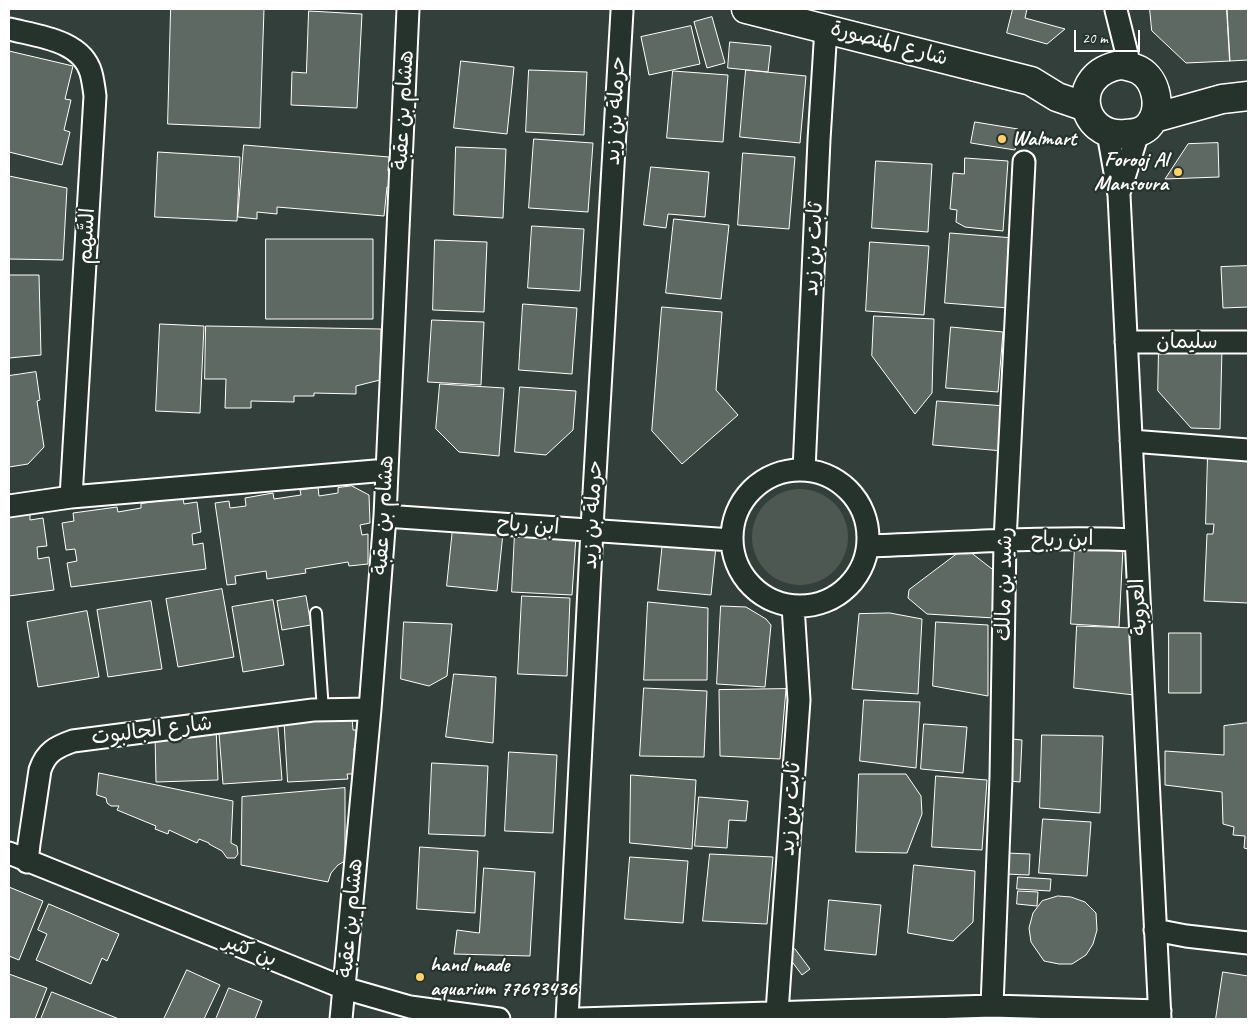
<!DOCTYPE html>
<html>
<head>
<meta charset="utf-8">
<style>
  body { margin:0 }
  #map { position:relative; width:1257px; height:1028px; overflow:hidden; background:#333f3a; font-family:Caveat,sans-serif }
  canvas { display:block }
  .frame { position:absolute; inset:0; border:10px solid #fff; pointer-events:none }
  .scale { position:absolute; left:1074px; top:30px; width:66px; height:22px; box-sizing:border-box; border:2px solid #fff; border-top:0; padding-left:6px; font-size:15px; line-height:18px; white-space:nowrap; color:#fff; -webkit-text-stroke:4px #26332d; paint-order:stroke }
</style>
</head>
<body>
<div id="map">
<canvas width="1257" height="1028"></canvas>
<div class="frame"></div>
<div class="scale">20 m</div>
</div>
<script>
const context = document.querySelector('canvas').getContext('2d');
context.lineJoin = 'round';
function paint(path, color) { context.fillStyle = color; context.fill(path, 'evenodd'); }
function trace(path, color, width, dash) { context.strokeStyle = color; context.lineWidth = width; context.lineCap = dash ? 'butt' : 'round'; context.setLineDash(dash || []); context.stroke(path); }
function label(font, color, halo, rows, align = 'center') {
  context.font = font + ' Caveat,"Playpen Sans Arabic",sans-serif'; context.lineWidth = 4.5; context.setLineDash([]); context.textBaseline = 'middle'; context.strokeStyle = halo; context.fillStyle = color; for (const [text, x, y, turn = 0] of rows) {
    context.save(); context.translate(x, y); context.rotate((+turn || 0) * Math.PI / 180); context.textAlign = isNaN(turn) ? turn : align; if (halo) context.strokeText(text, 0, 0); context.fillText(text, 0, 0); context.restore();
  }
}
paint(new Path2D(`
  M752 537a48 48 0 1 1 96 0a48 48 0 1 1-96 0Z`), '#4d5853');
const building = new Path2D(`
  M171,9H264L260,128L168,124Z
  M1013,9H1027L1025,18L1065,29L1047,44L1007,33Z
  M1150,9H1227L1230,61L1186,63L1152,31Z
  M1227,9H1248V60L1230,61Z
  M309,11L362,14L357,108L291,105L292,72L306,73Z
  M712,17L725,63L707,68L694,22Z
  M691,26L700,64L649,75L641,37Z
  M730,42L771,46L768,72L728,68Z
  M9,51L73,66L65,99L71,100L64,130L70,132L62,165L9,152Z
  M461,61L514,67L507,134L454,128Z
  M529,70L587,72L584,135L526,132Z
  M746,70L806,76L800,143L740,137Z
  M673,71L728,75L723,142L667,138Z
  M975,122L1018,129L1015,150L971,143Z
  M534,139L593,143L588,212L529,208Z
  M1218,143L1219,177L1165,179L1188,144Z
  M244,145L389,157L388,171L396,172L394,187H387L384,216L277,207V214L257,212V219L238,217Z
  M456,147L506,149L503,218L454,215Z
  M158,152L240,157L237,221L155,217Z
  M743,153L795,157L789,229L738,225Z
  M965,158L1008,161L1003,231L965,227L956,222L957,210L950,209L953,173L964,174Z
  M876,161L932,164L928,232L872,228Z
  M651,167L709,172L705,217L668,214L666,228L644,225Z
  M9,176L67,188L63,260L9,259Z
  M674,219L729,225L721,299L666,293Z
  M532,226L584,229L580,291L528,288Z
  M950,233L1014,238L1008,308L945,303Z
  M266,239H373V319H266Z
  M435,240L487,242L484,312L433,310Z
  M870,242L929,246L924,315L866,311Z
  M1248,266V307L1223,308L1221,267Z
  M9,275H39L41,355L9,358Z
  M523,304L577,308L572,374L519,370Z
  M662,307L722,312L716,390L738,415L682,464L652,431Z
  M874,316L934,319L932,393L915,414L872,356Z
  M432,320L484,322L481,385L428,382Z
  M160,324L204,326L200,413L156,411Z
  M206,326L381,329L380,380L356,386V394L314,393V396H294V402L251,401V408H225L226,379H205Z
  M951,327L1003,332L998,392L946,388Z
  M1159,346L1222,348L1220,429L1191,428L1158,391Z
  M36,372L40,400L37,401L44,447L28,464L9,467V376Z
  M440,384L504,388L499,456L459,452L436,429Z
  M520,387L576,391L573,430L546,455L515,452Z
  M937,401L1006,406L1003,451L933,445Z
  M1208,454L1248,455V603L1204,601L1207,534H1213L1214,524H1206Z
  M352,486L369,495L370,523L360,525L362,535L368,534V564L349,566L348,562L305,569L306,573L267,579L266,571L235,576L236,584L227,585L215,503L229,501L230,508L246,506L245,498L273,493L274,499L301,495L300,490L318,487L319,496L338,493V488Z
  M183,498L184,504L197,502L201,532L192,534L193,545L203,543L206,569L71,587L67,563L77,561L75,549L66,550L62,523L74,521L73,513L117,507L118,512L141,508V504Z
  M30,513V520L43,518L47,546L37,547L38,559L49,557L54,590L9,596V516Z
  M453,528L503,533L497,591L447,586Z
  M515,532L576,536L572,595L512,592Z
  M663,541L716,546L711,595L658,590Z
  M1075,546L1123,548L1119,627L1071,624Z
  M965,548L996,572L994,618L927,614L908,598L909,590Z
  M222,589L234,657L178,667L166,599Z
  M306,596L311,625L282,630L277,601Z
  M522,596L570,598L567,676L518,674Z
  M273,600L284,665L243,672L232,607Z
  M151,601L162,669L108,677L97,610Z
  M648,602L708,608L707,680H644Z
  M721,606L746,607L766,619L771,625L765,687L717,684Z
  M87,611L99,677L38,687L27,622Z
  M890,613L922,619L918,694L852,689L859,614Z
  M404,622L452,624L447,676L429,686L401,679Z
  M936,622L988,625V696L933,686Z
  M1077,626L1134,628V695L1074,688Z
  M1169,633H1201V693H1169Z
  M454,674L496,677L493,743L446,737Z
  M644,688L707,691L704,757L640,756Z
  M786,689L780,759L720,756L719,690Z
  M864,700L920,702L916,768L860,761Z
  M284,715L352,717L353,730H356V748H354L355,774H347L348,779L288,782Z
  M277,716L282,780L223,784L218,721Z
  M1248,723V849L1244,848L1245,836L1233,835L1234,827L1223,824L1222,792L1165,785V751L1224,755V726Z
  M924,724L967,727L963,773L921,769Z
  M216,725L218,780L156,782L155,733Z
  M1042,735L1103,736L1100,813L1040,808Z
  M1012,739L1022,740L1020,782L1009,781Z
  M509,752L557,755L553,833L505,831Z
  M432,763L488,766L485,836L429,834Z
  M99,773L233,801L231,843L237,846L238,854L235,858H227L222,851L209,844V843L199,839L197,843L169,830L168,834L155,829L156,826L117,810L119,806H111L107,803L106,798L97,795Z
  M859,774H906L921,796L922,814L907,853L856,852Z
  M631,775L696,780L692,849L630,843Z
  M936,776L987,780L982,850L932,847Z
  M345,788V861L338,865L331,873L328,882L241,865L242,797Z
  M699,797L748,801L746,821L729,820L727,848L695,846Z
  M1043,819L1091,822L1087,876L1039,873Z
  M420,847L478,851L475,913L417,909Z
  M1006,853L1030,854L1029,875L1005,874Z
  M710,854L773,857L767,924L703,921Z
  M630,857L688,861L683,923L625,919Z
  M914,865L975,871L973,922L953,941L908,933Z
  M484,868L535,872L530,956L454,954L457,930L479,933Z
  M1018,877L1051,879L1050,891L1017,889Z
  M9,887L43,901L19,960L9,956Z
  M1018,891L1038,892L1037,906L1017,904Z
  M1058,896L1071,897L1085,902L1096,913L1097,930L1093,944L1086,955L1072,964H1059L1044,961L1031,942L1029,928L1033,913L1042,901Z
  M829,900L881,905L876,955L825,950Z
  M49,904L119,934L107,961L102,958L91,984L36,960L47,934L38,930Z
  M795,949L810,969L802,975L787,955Z
  M187,970L220,985L204,1019H164Z
  M1223,972L1248,976V1019H1216Z
  M9,974L47,988L35,1019H9Z
  M229,988L262,1001L255,1019H216Z
  M52,992L119,1019H41Z`);
paint(building, '#5f6964');
trace(building, '#fff', 1);
const service = new Path2D(`
  M316,613L323,710`);
const minor = new Path2D(`
  M1116,10L1130,66
  M9,29C37,36 82,40 91,73C93,80 94,88 95,96L71,497
  M1108,133L1119,195L1160,1019
  M1120,190L1138,133
  M1126,342H1248
  M1131,441L1248,450
  M804,470L819,140L826,28
  M732 538a68 68 0 1 1 136 0a68 68 0 1 1-136 0Z
  M9,506L71,497L387,470
  M385,516L732,540
  M869,546C957,543 1047,536 1136,540
  M9,853L344,988L410,1007L499,1019
  M27,862L29,844L40,770C46,752 56,747 73,741L313,710L370,709
  M1155,930L1186,936L1248,943
  M992,1006L1001,777L1005,541L1024,162
  M777,1012L799,700L793,606
  M341,1019L370,709L385,516L408,9
  M567,1019L593,510L622,11
  M579,1019L992,1006L1160,1011`);
const secondary = new Path2D(`
  M746,9L1031,81L1057,97L1086,107
  M1121,65C1127,66 1133,67 1139,70C1157,80 1162,108 1150,124C1144,132 1136,133 1126,134C1079,139 1068,73 1121,65Z
  M1154,118L1222,99L1248,96`);
trace(service, '#fff', 14);
trace(minor, '#fff', 25);
trace(secondary, '#fff', 31);
trace(service, '#26332d', 10);
trace(minor, '#26332d', 21);
trace(secondary, '#26332d', 28);
for (const [x, y, r, color] of [
  [1002,139,5,"#ffd166"],
  [1178,172,5,"#ffd166"],
  [420,977,5,"#ffd166"]
]) { const dot = new Path2D(); dot.arc(x, y, r, 0, 2 * Math.PI); context.fillStyle = color; context.fill(dot); trace(dot, '#26332d', 2); }
label('21px', '#fff', '#26332d', [
  ["شارع المنصورة",889,44,15],
  ["هشام بن عقبة",404,110,-87],
  ["حرملة بن زيد",616,111,-87],
  ["السَّهم",87,236,-87],
  ["ثابت بن زيد",814,249,-87],
  ["سليمان",1187,342],
  ["هشام بن عقبة",384,515,-87],
  ["حرملة بن زيد",593,515,-87],
  ["ابن رباح",528,526,4],
  ["ابن رباح",1062,540,-1],
  ["رشيد بن مالك",1005,584,-89],
  ["العروبة",1139,607,-93],
  ["شارع الجالبوت",152,731,-7],
  ["ثابت بن زيد",791,809,-86],
  ["هشام بن عقبة",351,918,-85],
  ["بن كثير",250,951,22]
]);
label('bold 21px', '#fff', '#26332d', [
  ["Walmart",1012,139],
  ["Forooj Al",1168,160,"right"],
  ["Mansoura",1168,184,"right"],
  ["hand made",430,965],
  ["aquarium 77693436",430,989]
], 'left');
</script>
</body>
</html>
